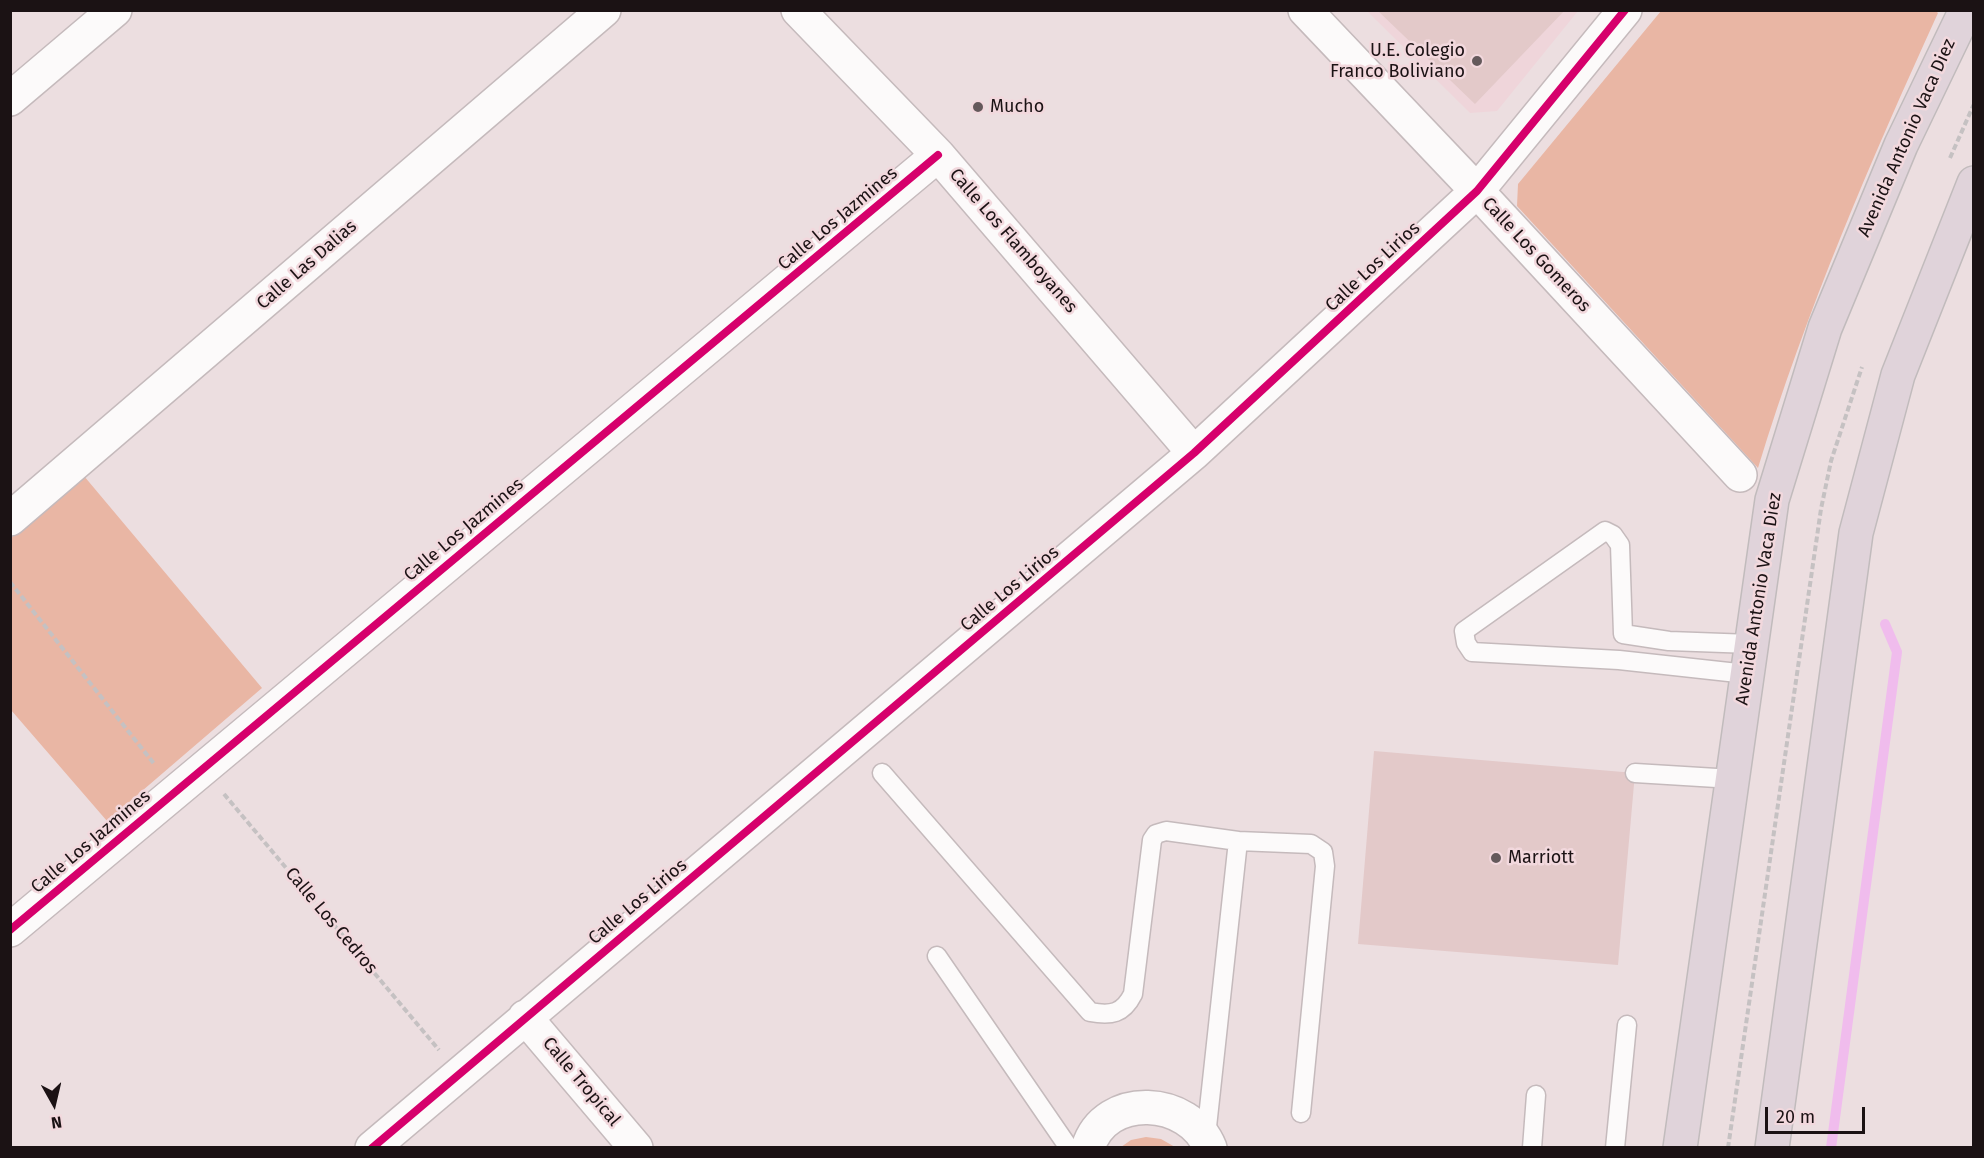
<!DOCTYPE html>
<html>
<head>
<meta charset="utf-8">
<style>
  body { margin:0 }
  #map { position:relative; width:1984px; height:1158px; overflow:hidden; background:#ecdee0; font-family:"Fira Sans",sans-serif }
  canvas { display:block }
  .frame { position:absolute; inset:0; border:12px solid #1b1214; pointer-events:none }
  .north { position:absolute; left:24px; top:1074px; width:60px; height:60px; -webkit-text-stroke:4px #f2d8dd; paint-order:stroke; rotate:172deg; font-size:16px; font-weight:700; line-height:24px; text-align:center; color:#1b1214 }
  .north::after { content:''; display:block; margin:auto; width:21px; height:27px; background:#1b1214; clip-path:polygon(50% 0,100% 100%,50% 72%,0 100%) }
  .scale { position:absolute; left:1765px; top:1107px; width:100px; height:27px; box-sizing:border-box; border:3px solid #1b1214; border-top:0; padding-left:8px; font-size:18px; line-height:21px; white-space:nowrap; color:#1b1214; -webkit-text-stroke:4px #f2d8dd; paint-order:stroke }
</style>
</head>
<body>
<div id="map">
<canvas width="1984" height="1158"></canvas>
<div class="frame"></div>
<div class="north">N</div>
<div class="scale">20 m</div>
</div>
<script>
const context = document.querySelector('canvas').getContext('2d');
context.lineJoin = 'round';
function paint(path, color) { context.fillStyle = color; context.fill(path, 'evenodd'); }
function trace(path, color, width, dash) { context.strokeStyle = color; context.lineWidth = width; context.lineCap = dash ? 'butt' : 'round'; context.setLineDash(dash || []); context.stroke(path); }
function label(font, color, halo, rows, align = 'center') {
  context.font = font + ' "Fira Sans",sans-serif'; context.lineWidth = 5; context.setLineDash([]); context.textBaseline = 'middle'; context.strokeStyle = halo; context.fillStyle = color; for (const [text, x, y, turn = 0] of rows) {
    context.save(); context.translate(x, y); context.rotate((+turn || 0) * Math.PI / 180); context.textAlign = isNaN(turn) ? turn : align; if (halo) context.strokeText(text, 0, 0); context.fillText(text, 0, 0); context.restore();
  }
}
paint(new Path2D(`
  M1367,11H1578L1497,111L1470,113Z`), '#efd5da');
paint(new Path2D(`
  M1935,10L1938,13C1870,162 1806,311 1758,468L1517,206L1518,184L1661,11Z
  M84,476L262,688L107,821L11,710L10,539Z
  M1146,1137L1161,1139L1175,1147H1121L1131,1140Z`), '#e9b6a4');
trace(new Path2D(`
  M1831,1148L1897,652L1885,624`), '#f0bced', 10);
paint(new Path2D(`
  M1377,10H1565L1475,104Z
  M1374,751L1635,773L1618,965L1358,944Z`), '#e3c9c9');
const lane = new Path2D(`
  M1747,674L1619,660L1472,652L1466,643L1464,631L1605,531L1613,535L1620,545L1623,634L1669,641L1751,644
  M882,773L1090,1012C1111,1016 1123,1014 1133,994L1152,840L1156,834L1166,831L1238,841
  M1635,773L1733,779
  M937,956L1069,1148
  M1206,1136L1238,841L1311,844L1323,852L1325,866L1301,1113
  M1532,1148L1536,1095
  M1615,1148L1627,1025`);
const street = new Path2D(`
  M798,10L938,155L1194,453
  M1305,10L1477,191L1740,475
  M10,99L115,10
  M10,519L604,10
  M10,930L938,155
  M525,1017L636,1148
  M372,1148L1194,453L1477,191L1625,10
  M1088,1148C1105,1091 1190,1097 1210,1148`);
const highway = new Path2D(`
  M1680,1148L1772,500L1825,328L1901,145L1966,10
  M1772,1148L1856,533L1898,375L1974,183`);
trace(lane, '#c5babc', 21);
trace(street, '#c5babc', 36);
trace(highway, '#c1bbbc', 36);
trace(new Path2D(`
  M1950,158L1974,104
  M10,582L155,765
  M224,794L439,1050
  M1728,1148L1821,509L1831,461L1862,367`), '#c5c1c2', 4, [6, 3]);
trace(lane, '#fcfafa', 18);
trace(street, '#fcfafa', 33);
trace(highway, '#e0d3da', 33);
trace(new Path2D(`
  M10,930L938,155
  M372,1148L1194,453L1477,191L1625,10`), '#d6006c', 8);
for (const [x, y, r, color] of [
  [1477,61,6,"#64595b"],
  [978,107,6,"#64595b"],
  [1496,858,6,"#64595b"]
]) { const dot = new Path2D(); dot.arc(x, y, r, 0, 2 * Math.PI); context.fillStyle = color; context.fill(dot); trace(dot, '#f2d8dd', 2); }
label('18px', '#1b1214', '#f2d8dd', [
  ["U.E. Colegio",1465,51,"right"],
  ["Franco Boliviano",1465,72,"right"],
  ["Mucho",990,107],
  ["Marriott",1508,858]
], 'left');
label('18px', '#1b1214', '#f2d8dd', [
  ["Avenida Antonio Vaca Diez",1907,138,-66],
  ["Calle Los Jazmines",838,219,-40],
  ["Calle Los Flamboyanes",1013,241,49],
  ["Calle Los Gomeros",1536,255,47],
  ["Calle Las Dalias",307,265,-41],
  ["Calle Los Lirios",1373,267,-43],
  ["Calle Los Jazmines",464,530,-40],
  ["Calle Los Lirios",1010,589,-40],
  ["Avenida Antonio Vaca Diez",1759,599,-81],
  ["Calle Los Jazmines",91,842,-40],
  ["Calle Los Lirios",638,902,-40],
  ["Calle Los Cedros",331,921,50],
  ["Calle Tropical",581,1082,50]
]);
</script>
</body>
</html>
